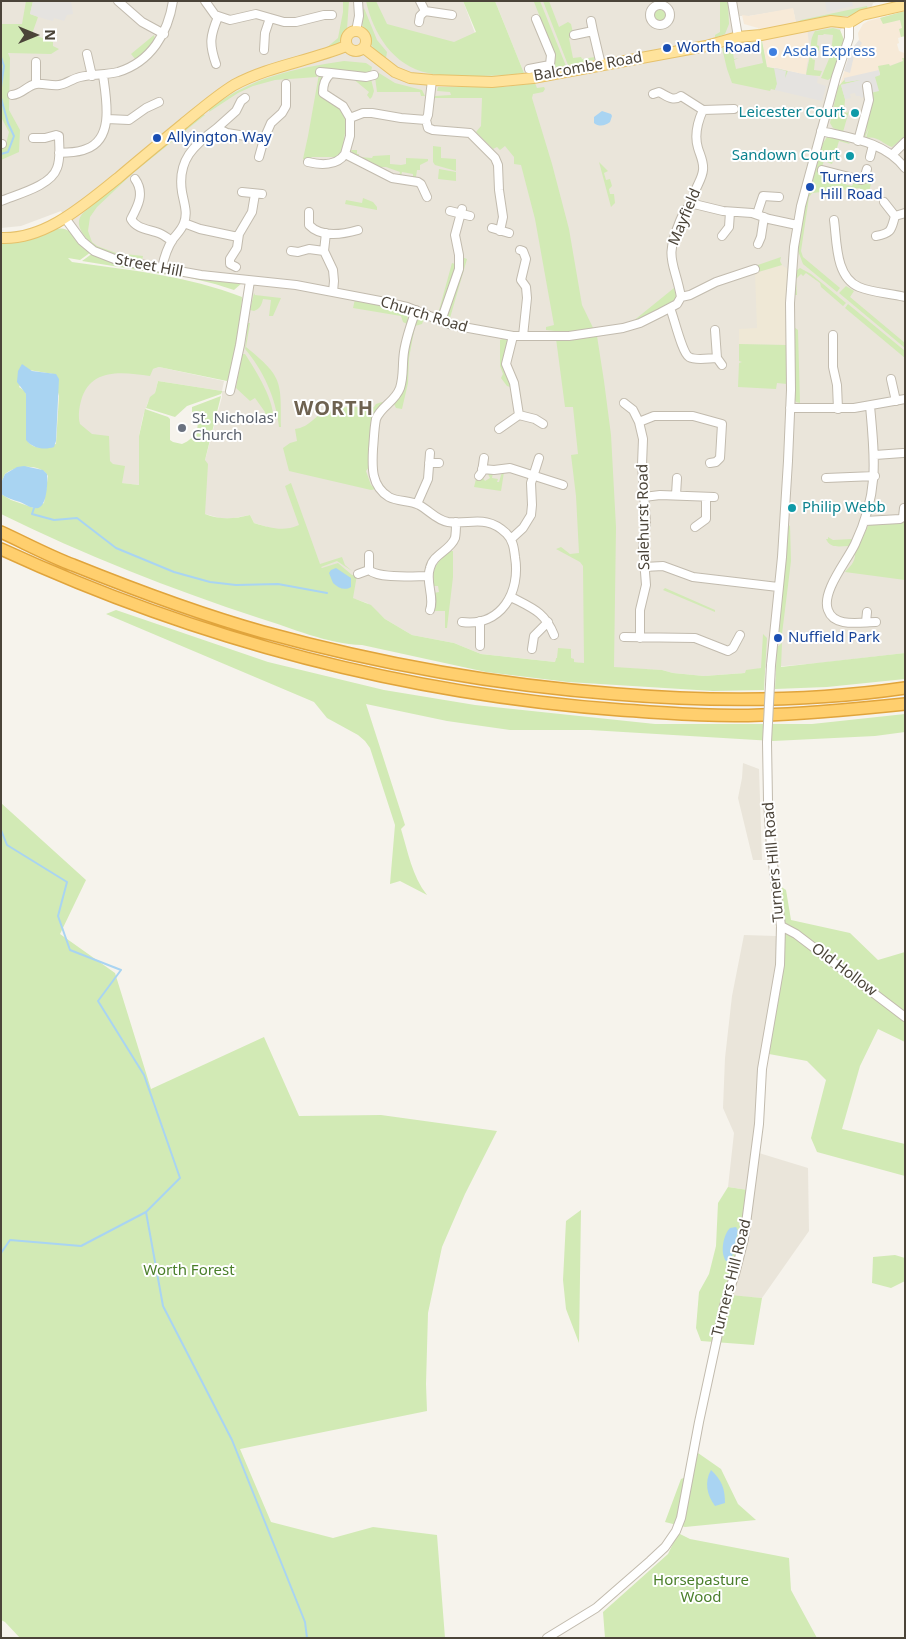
<!DOCTYPE html>
<html>
<head>
<meta charset="utf-8">
<style>
  body { margin:0 }
  #map { position:relative; width:906px; height:1639px; overflow:hidden; background:#f6f3ec; font-family:"Noto Sans",sans-serif }
  canvas { display:block }
  .frame { position:absolute; inset:0; border:2px solid #4b4439; pointer-events:none }
  .north { position:absolute; left:10px; top:10px; width:50px; height:50px; -webkit-text-stroke:4px #fff; paint-order:stroke; rotate:90deg; font-size:14px; font-weight:700; line-height:20px; text-align:center; color:#4b4439 }
  .north::after { content:''; display:block; margin:auto; width:18px; height:22px; background:#4b4439; clip-path:polygon(50% 0,100% 100%,50% 72%,0 100%) }
</style>
</head>
<body>
<div id="map">
<canvas width="906" height="1639"></canvas>
<div class="frame"></div>
<div class="north">N</div>
</div>
<script>
const context = document.querySelector('canvas').getContext('2d');
context.lineJoin = 'round';
function paint(path, color) { context.fillStyle = color; context.fill(path, 'evenodd'); }
function trace(path, color, width, dash) { context.strokeStyle = color; context.lineWidth = width; context.lineCap = dash ? 'butt' : 'round'; context.setLineDash(dash || []); context.stroke(path); }
function label(font, color, halo, rows, align = 'center') {
  context.font = font + ' "Noto Sans",sans-serif'; context.lineWidth = 4; context.setLineDash([]); context.textBaseline = 'middle'; context.strokeStyle = halo; context.fillStyle = color; for (const [text, x, y, turn = 0] of rows) {
    context.save(); context.translate(x, y); context.rotate((+turn || 0) * Math.PI / 180); context.textAlign = isNaN(turn) ? turn : align; if (halo) context.strokeText(text, 0, 0); context.fillText(text, 0, 0); context.restore();
  }
}
paint(new Path2D(`
  M1,1H463L491,76L524,73L495,1H880L873,3L870,13L849,23L840,30L844,40L832,77L840,85L905,58V653L820,663L761,668L745,673L704,676L673,673L662,670L614,668L574,662L557,658H556L555,662L481,654L454,643L412,635L385,619L367,603L352,598L332,597L299,526L285,530L274,529L254,523L250,515L234,518H220L205,514V460L222,397V391L158,381L155,393L148,402L143,416L139,436V485L121,483L76,425V392L100,369H153L159,367L224,381L222,391H230L250,281L225,279L94,251L65,218L61,211L21,226L1,228ZM793,9L796,23L802,74L778,68L767,67L761,35L738,37L735,16H749Z
  M743,763L759,769L762,860H753L738,798L742,778Z
  M744,935L776,936L777,970L755,1150L759,1153L808,1168L809,1231L762,1298L730,1296L748,1190L728,1187L734,1133L723,1108L725,1058L732,996Z`), '#eae5da');
paint(new Path2D(`
  M793,8L796,23L807,26L810,54L807,64L806,75L778,68L767,67L761,35L758,28L744,24L742,15L749,16Z
  M903,12L905,36L898,38L899,43L897,44L899,51L904,53L905,58H902L903,61L889,66V64L880,75L840,85L851,50L859,40L858,33L863,24L868,21Z`), '#f7ead8');
paint(new Path2D(`
  M782,265L788,269L786,345L739,344V329L757,328L755,273Z`), '#efe8d6');
paint(new Path2D(`
  M26,1H33L30,14L38,17L32,34L53,42V46L59,49L51,54L8,53L10,58L9,110L20,130L19,152L1,160V147L6,144L9,132L1,117V24H22Z
  M343,1H349L347,29L339,43L325,49L338,38L343,12Z
  M366,1H376L387,24L454,42L476,32L463,1H495L524,73C504,76 485,76 466,76C453,76 440,76 428,73C393,66 373,33 366,1Z
  M540,1L566,66L553,68V50L534,2Z
  M543,1H549L559,27L568,22L571,24L574,37L569,38L573,58L581,57L582,59L595,57L594,60L568,65Z
  M720,1H728L729,24L725,34L715,38V35L720,32Z
  M867,6L868,9L852,16H837L796,23L801,20Z
  M653 15a7 7 0 1 1 14 0a7 7 0 1 1-14 0Z
  M364,8L377,40L387,52L386,58L384,59C371,48 356,25 364,8Z
  M905,11V36L901,37L899,29L902,28L900,20L883,24L880,18Z
  M833,28L840,30L844,40L832,77L828,80L821,78L831,54L833,35L824,34L823,35H818L817,45L819,46V51L813,50L812,59L815,60L814,70L822,71L820,76L806,75C807,68 809,62 810,55C812,45 809,41 815,31Z
  M154,35L155,39L152,45L136,60L131,54Z
  M762,41L767,67L788,71L786,78L777,84L775,90L771,89L770,91L732,83L727,69L722,48L734,46L736,50H738V52L733,53L734,59L739,58L734,60L736,69L763,63L761,53L758,54L757,50L745,52V44Z
  M902,58H905V136L892,147C883,144 877,135 866,138L869,128L865,137H862V133L866,132L867,127L865,124L875,76L880,75L878,66L889,64L890,66L903,61Z
  M344,61L366,63L372,67L371,72L368,74L318,70L317,77L275,80L253,86L238,93L209,112L210,108C254,77 291,69 344,61Z
  M379,73L395,83L422,90L425,96H421L420,92H377L375,77Z
  M319,74H325L322,96L344,111L346,127L343,145L345,148L337,158L334,157H312L307,161L303,159L308,136Z
  M352,78L371,79L374,91L372,97L370,99L367,95L369,92Z
  M845,79L846,82L861,79V80L841,85L845,99L844,112L847,113L849,111L843,132L833,128L830,123L838,87Z
  M535,83L537,88L544,87L545,89L543,92L533,94L532,98L552,164L569,229L582,305L597,336L604,381L611,435L616,527L614,667L662,670L673,673L704,676L745,673L746,670L761,668L763,634L767,638L764,690L713,691L568,682L486,672L362,645C327,644 292,628 259,618C171,589 84,555 1,514V494L11,500L34,508L44,503L48,476C41,463 15,465 5,474L1,483V243C14,243 25,241 37,237C47,234 56,225 67,230C76,234 84,245 91,252L80,260L68,258L72,262C130,270 188,276 242,297C242,310 235,372 227,381L159,367L153,369L150,376C123,372 90,367 81,401C79,408 78,417 80,424L92,434L109,436L110,461L113,464L125,466L122,483L139,485V436L145,409L168,417L170,419V440L173,442L182,444C197,438 203,424 192,412V407L221,396L205,460L208,464L205,514C220,520 234,519 250,515L254,523C271,528 283,532 299,525L285,486L291,483L320,564L342,557L345,565L352,571L337,561L321,567L322,568L338,563L352,575H357L353,598L371,605L385,619L412,635L454,643L481,654L555,662L556,658H557L558,648L571,649V658L574,659V662L584,663L583,566L580,562L556,549L561,547L570,554L579,553L576,496L571,455L578,454L573,407H565L555,331L546,330V327L554,325L535,219L521,165L514,164V157L505,146L500,150L497,147L493,149L476,132L481,126L482,98H434L435,96L451,95L450,92L437,91L438,87H504ZM29,370L53,374L59,396L56,444C44,447 31,452 26,437V394L25,391L19,387Z
  M202,114L205,115L132,174L97,207L90,217L88,231L92,242L97,246L116,253L143,256L142,261C118,258 98,255 83,234C78,226 77,220 83,213Z
  M827,137H831L848,142L850,144L839,141L832,164L824,161L820,172L838,177L837,182L852,186L854,182L863,184L866,182L871,184L869,192L861,193L860,188L812,193L809,197L801,251L803,257L840,288L837,292L803,264L798,251L801,229L807,197L812,189L813,179L823,143Z
  M433,146L441,147V158L456,159V171L435,165L433,162Z
  M351,150H357V154H359V157L372,158L373,156L390,155V164L401,165L406,164V158L428,159V161L420,165V170H417L416,177L413,179V174L402,172L401,177L399,176L400,172L386,167H376L352,152Z
  M599,162L608,171L604,173L606,180L610,179L612,186L609,189L610,194H614L615,203L611,207Z
  M439,169L456,172V181L438,179Z
  M363,198L373,202L377,207V210L345,204L346,200L362,203Z
  M93,253L115,263L175,274V276L82,261Z
  M462,257L467,259L450,318L447,317V310Z
  M781,257L780,261L782,265L755,273V266Z
  M456,260V268L440,312L438,314L452,263L455,264Z
  M800,268L811,274L846,303L843,306L821,287L820,283L806,273L803,276L801,274L796,279L797,295H794L796,271Z
  M178,275L242,283L234,290L215,284Z
  M846,286L854,291L850,297L905,343V348L839,293Z
  M674,288L676,296L675,300L644,318L632,322Z
  M254,293L255,295L281,298L273,316H269L271,300L263,299C262,304 260,309 254,311L250,310Z
  M355,299L406,310L408,315L407,324L403,322L401,316L353,308Z
  M848,304L905,351V358L845,308Z
  M422,318L424,319L422,324L415,326L409,358L408,383L402,409L396,408L394,404C403,392 407,367 408,353L407,351L416,321Z
  M248,323H250L246,347C283,377 281,381 281,427H279C276,398 263,370 245,349Z
  M794,327L798,330L800,403L796,402L794,398Z
  M788,335L787,384L777,383L776,389L738,387L739,363L742,362L739,361V344L786,345Z
  M503,339L509,340L503,362L513,385L510,387L507,386L501,378L503,374L500,366V340Z
  M242,354H245C256,371 276,402 273,422H264L262,420L265,412L255,398L250,401L236,388Z
  M158,381L222,391V392L221,394L187,406L175,417L146,408L150,397L155,393Z
  M382,402L383,403L377,409L371,420L369,467L366,471L371,485L376,489L371,490L289,471L283,448L290,443L297,441L295,429C310,427 313,417 326,411C340,405 359,408 374,407L376,404Z
  M502,472H504L501,491L474,487L476,479L482,477L485,481L490,478L488,474L493,473L492,478L498,479L497,482H499Z
  M905,522V580L845,572C850,566 855,563 855,554L868,526L871,524Z
  M790,525L791,561L782,634H781L778,630L788,528Z
  M828,537L833,540L852,539L849,546C840,546 830,549 826,539H828Z
  M451,551H453V577L447,628H445V611H433L434,593L439,592L438,586H433C432,568 436,562 451,551Z
  M665,588L715,610V612L663,590Z
  M116,610L268,662L384,690L475,705L655,724H812L905,714V732L875,736L773,741L590,730H510L447,721L366,704L405,825L401,829C408,852 412,876 427,895L400,881L390,884L395,825L370,748L365,741L358,735L327,718L314,702L106,614Z
  M782,643L781,667L905,653V679L827,687L775,689L777,647Z
  M1,803L86,880L60,934L115,973L151,1089L264,1037L299,1116L381,1115L497,1131L465,1194L442,1247L428,1313L426,1384L427,1411L240,1449L271,1522L333,1538L373,1527L437,1535L445,1638H20L5,1622L1,1620Z
  M780,886L786,890L791,920L850,933L878,960L905,952V1042L878,1029L860,1066L842,1129L905,1144V1176L817,1152L811,1138L826,1080L807,1061L769,1054L784,967V938Z
  M728,1187L748,1190L730,1295L762,1298L754,1345L701,1341L696,1328L699,1292L709,1274L716,1246L718,1203Z
  M581,1210L579,1343L566,1309L563,1280L566,1221Z
  M895,1255L905,1258V1281L891,1288L872,1283L873,1257Z
  M698,1453L721,1469L738,1504L756,1520L685,1527L665,1522L681,1479L693,1474Z
  M678,1533L690,1539L789,1558L791,1590L817,1638H605L603,1612L668,1554Z`), '#d2eab5');
paint(new Path2D(`
  M33,1H71L73,14L67,15L64,21L54,18L53,21L45,19L30,14Z
  M825,1H852L853,6L827,12Z
  M859,40L862,43L854,56L850,73L844,71L851,50Z
  M774,68L786,71L785,78L788,71L818,77L817,83L826,86L822,101L775,90L777,84Z
  M879,70L880,75L875,77L879,91L866,94V96L861,98L860,96H856L855,93L850,94L851,98L845,99L841,85L861,80L845,82L844,78Z`), '#e5e3e0');
paint(new Path2D(`
  M602,111L611,114L612,116L610,122C605,126 599,127 594,123V117Z
  M22,364L32,371L56,374L59,379L56,441L54,447C45,450 33,449 26,440V394L17,382L18,371Z
  M24,466L43,470L47,474C48,482 47,511 35,508C30,508 25,504 20,502C13,500 7,498 1,494V483L5,474L17,467Z
  M336,568L351,578V587C345,591 338,588 333,583L329,573L331,570Z
  M736,1227L738,1231L731,1261H726C720,1253 723,1235 730,1228Z
  M711,1470C722,1480 725,1489 725,1503L715,1506C707,1495 704,1482 711,1470Z`), '#a9d4f2');
trace(new Path2D(`
  M1,57L4,66L1,87
  M1,98L8,123L14,136L8,152L1,154
  M34,508L32,514L54,520L77,518L116,548L174,572L210,582L236,585L278,584L327,593
  M1,830L7,845L67,882L58,916L70,950L121,970L98,1001L144,1075L180,1178L146,1212L81,1246L10,1240L1,1253
  M146,1212L163,1306L232,1440L305,1622L307,1638`), '#a9d4f2', 2);
const minor = new Path2D(`
  M118,1L142,22L164,34
  M205,1L215,15L230,20L256,14L284,22H296L324,15H332
  M420,1L425,11
  M732,1L738,37
  M650 15a10 10 0 1 1 20 0a10 10 0 1 1-20 0Z
  M536,19L551,55L550,65
  M419,22L420,16L425,11L452,15
  M356,31L359,16L358,1
  M593,31L601,65
  M574,35L593,31L591,21
  M264,50L265,33L270,18
  M87,54L92,76
  M216,64C209,44 210,36 218,17
  M529,69L550,65V67
  M320,72L331,73
  M36,84V62
  M653,94L659,92C667,96 673,102 681,96L703,110L734,109
  M12,95C23,94 26,86 36,84C43,83 51,86 59,85C66,84 72,79 80,77C92,74 105,75 118,72C151,62 168,33 173,1
  M350,118L343,106L323,93C323,84 325,79 331,73L366,77L374,75
  M107,119L129,120L146,108L159,102
  M426,120L428,115L432,80
  M217,128L236,111L241,101L245,98
  M821,131C851,138 885,142 905,168
  M858,141L869,100L867,86
  M1,144H2
  M59,153C68,152 78,153 86,149C115,139 106,98 103,75
  M345,154L350,136V118L363,113H372L401,118L426,120L428,128L433,130L470,133L495,158L498,165L499,190L503,217L500,231
  M893,154L905,142
  M259,157L264,139
  M870,157L873,145
  M308,162C320,165 337,166 345,154L392,178L418,182L421,184L427,197
  M822,170L861,180L864,179L867,169
  M135,179C145,193 138,206 131,219C137,230 151,229 161,234C165,236 169,239 172,241
  M242,192L262,194
  M1,201C18,194 51,186 57,168C61,158 59,146 59,136L56,135L45,138H33
  M884,202L895,216
  M694,204L723,211L752,213L769,219L797,225
  M450,211L470,216
  M309,212V225C321,238 344,234 358,230
  M757,214L763,196L779,197
  M65,218L82,241L94,251L117,260L201,275L296,285L380,301L407,307L452,325L513,336H569L623,328L640,323L660,313L677,304L681,297L690,295L716,282L755,269
  M834,220C837,241 835,277 859,287C873,293 890,293 905,297
  M184,223L200,229L238,237
  M492,228L509,233
  M326,233L324,251L333,270L334,281L333,292
  M722,236L729,227L730,212
  M876,236C892,233 891,230 895,216L905,213
  M758,244L761,237L764,217
  M520,250L523,251L526,259L521,280L526,287L527,298L523,336
  M291,251L298,252L309,249L324,251
  M236,267L230,264V259L237,248L239,234L252,212L255,194
  M162,268C164,258 167,248 173,239C177,234 182,229 184,223C188,213 184,203 182,192C177,160 194,145 217,128L227,133L264,139L271,123L282,113L286,106V84
  M681,297C674,260 664,260 680,221C683,214 686,207 694,204C691,191 702,182 703,170C704,162 700,155 698,148C694,135 698,121 703,110
  M670,308C674,317 682,353 689,357C696,361 709,358 717,358
  M416,310C411,324 406,338 404,352C402,365 404,376 400,388C395,402 381,406 376,419C374,429 374,439 373,449C372,467 371,486 389,497C398,502 410,500 419,505C429,510 436,520 448,522C470,525 486,514 506,533C513,540 514,548 515,557C521,592 501,627 462,622
  M441,321L459,269V255L455,235L462,209
  M715,330L717,358L722,365
  M833,335V367L837,385L838,409
  M513,336L506,364L514,383L519,415
  M891,379L896,401
  M230,391L240,345L250,281
  M624,403L633,410L639,422L643,439L642,465L646,523L643,546L646,585L640,610V638
  M870,406C875,460 879,493 855,544C847,561 821,592 828,610C834,628 861,622 876,622
  M790,408H854L905,399
  M639,422L654,416H693L722,424L720,458L716,462L710,463
  M499,429L519,415L535,419L543,424
  M875,455L903,453
  M429,463H439
  M482,469L494,470L510,468L563,485
  M479,476L482,472L484,458
  M826,478L875,476
  M676,495L677,478
  M644,497L660,495L714,497
  M417,504L428,479L430,453
  M865,521L900,519L903,517L904,508
  M695,527L706,519V497
  M511,539L523,528L531,515L532,505L531,483L539,458
  M369,555V570C379,579 414,576 428,576
  M644,567L663,566L693,577L778,587
  M358,574L369,570
  M511,597C532,608 545,612 554,635
  M430,610C435,597 425,582 430,568C433,554 450,551 455,538C456,533 456,528 456,522
  M480,621V646
  M866,622L867,612
  M624,637L695,638L728,651L733,648L740,635
  M532,649L534,636L548,622
  M771,665L782,557L788,461L791,390L790,303L794,247L801,206L836,77L849,38V23
  M781,926L796,934L905,1017
  M547,1638L596,1608L650,1561L665,1547L676,1531L681,1518L699,1422L724,1306L735,1274L744,1239L759,1124L762,1069L780,965L781,926L771,848L768,801L767,742`);
const major = new Path2D(`
  M346 41a10 10 0 1 1 20 0a10 10 0 1 1-20 0Z
  M364,48L395,72L410,78L432,80L492,82L533,78L706,46L738,37L761,35L831,21L849,23L862,15L905,5
  M1,238C46,240 85,204 118,178C139,160 161,142 183,124C199,111 216,96 234,85C269,66 310,61 346,46`);
const highway = new Path2D(`
  M1,532C25,543 49,556 73,565C135,590 199,614 263,632C379,664 496,685 616,694C713,702 809,702 905,688
  M1,549C198,640 404,694 621,710C667,713 714,717 761,715C809,714 857,709 905,704`);
trace(minor, '#c2bbae', 10);
trace(major, '#e6c16a', 12);
trace(highway, '#e0a43c', 14);
trace(minor, '#fff', 8);
trace(major, '#ffe39c', 10);
trace(highway, '#ffcf6e', 11);
const minorBridge = new Path2D(`
  M767,742L771,665`);
trace(minorBridge, '#c2bbae', 10, []);
trace(minorBridge, '#fff', 8);
for (const [x, y, r, color] of [
  [667,48,5,"#1a4fb4"],
  [773,52,5,"#3f7fe0"],
  [855,113,5,"#0f9aa8"],
  [157,138,5,"#1a4fb4"],
  [850,156,5,"#0f9aa8"],
  [810,187,5,"#1a4fb4"],
  [182,428,5,"#6b7280"],
  [792,508,5,"#0f9aa8"],
  [778,638,5,"#1a4fb4"]
]) { const dot = new Path2D(); dot.arc(x, y, r, 0, 2 * Math.PI); context.fillStyle = color; context.fill(dot); trace(dot, '#fff', 2); }
label('15px', '#164399', '#fff', [
  ["Worth Road",677,48],
  ["Allyington Way",167,138],
  ["Turners",820,178],
  ["Hill Road",820,195],
  ["Nuffield Park",788,638]
], 'left');
label('15px', '#366cbe', '#fff', [
  ["Asda Express",783,52]
], 'left');
label('15px', '#4b4439', '#fff', [
  ["Balcombe Road",588,67,-10],
  ["Mayfield",685,217,-67],
  ["Street Hill",149,266,11],
  ["Church Road",424,315,17],
  ["Salehurst Road",644,517,-91],
  ["Turners Hill Road",774,862,-95],
  ["Old Hollow",844,970,37],
  ["Turners Hill Road",732,1278,-76]
]);
label('15px', '#0d838f', '#fff', [
  ["Leicester Court",845,113],
  ["Sandown Court",840,156],
  ["Philip Webb",802,508,"left"]
], 'right');
label('15px', '#5b616d', '#fff', [
  ["St. Nicholas'",192,419],
  ["Church",192,436]
], 'left');
label('15px', '#4a7f2a', '#fff', [
  ["Worth Forest",189,1271],
  ["Horsepasture",701,1581],
  ["Wood",701,1598]
]);
context.letterSpacing = '1px';
label('bold 20px', '#6e6250', '#fff', [
  ["WORTH",334,409]
]);
context.letterSpacing = '0px';
</script>
</body>
</html>
